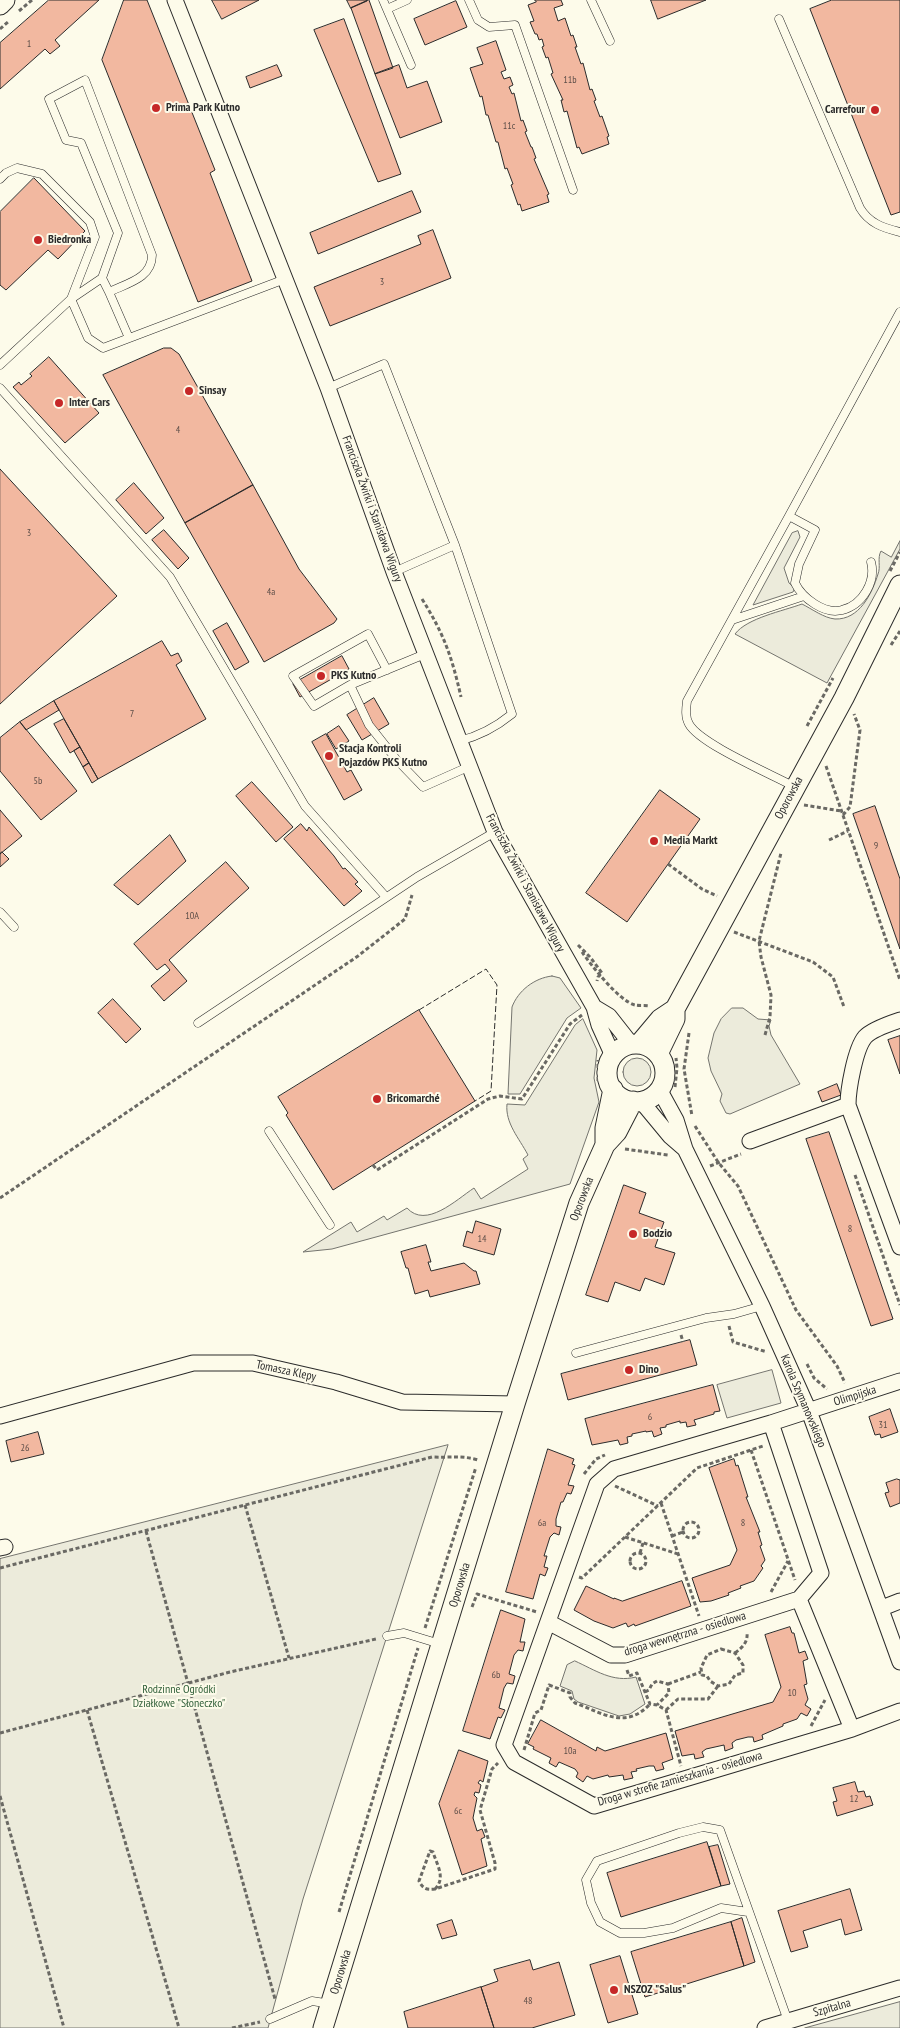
<!DOCTYPE html>
<html>
<head>
<meta charset="utf-8">
<style>
  body { margin:0 }
  canvas { display:block; background:#fdfbea }
</style>
</head>
<body>
<canvas width="900" height="2028"></canvas>
<script>
const context = document.querySelector('canvas').getContext('2d');
context.lineJoin = 'round';
function paint(path, color) { context.fillStyle = color; context.fill(path, 'evenodd'); }
function trace(path, color, width, dash) { context.strokeStyle = color; context.lineWidth = width; context.lineCap = dash ? 'butt' : 'round'; context.setLineDash(dash || []); context.stroke(path); }
function label(font, color, halo, rows, align = 'center') {
  context.font = font + ' "PT Sans Narrow",sans-serif'; context.lineWidth = 4; context.setLineDash([]); context.textBaseline = 'middle'; context.strokeStyle = halo; context.fillStyle = color; for (const [text, x, y, turn = 0] of rows) {
    context.save(); context.translate(x, y); context.rotate((+turn || 0) * Math.PI / 180); context.textAlign = isNaN(turn) ? turn : align; if (halo) context.strokeText(text, 0, 0); context.fillText(text, 0, 0); context.restore();
  }
}
const green = new Path2D(`
  M798,531L800,537L784,568L789,583L795,588L793,592L753,605L792,533Z
  M900,541V549L827,683L735,634C747,618 783,611 802,604C812,609 824,618 835,619C859,620 872,594 878,574C881,567 877,558 881,551L891,557Z
  M552,976L560,978L581,1008L567,1018L520,1094H508L512,1007C518,991 534,978 552,976Z
  M732,1008H743L758,1019L771,1020L769,1026L771,1035L800,1084L730,1114L726,1113L720,1101L722,1094L711,1071L708,1058L714,1033L721,1019Z
  M583,1019L597,1050L594,1078L599,1102L570,1184L332,1249L303,1252L351,1222L357,1232L384,1216L387,1220L407,1208C426,1229 456,1200 474,1188L481,1199L528,1169L523,1159L528,1155C519,1138 505,1123 507,1104L525,1105L575,1025Z
  M623 1072a14 14 0 1 1 28 0a14 14 0 1 1-28 0Z
  M772,1370L781,1403L727,1418L717,1385Z
  M448,1445L303,1899L268,2028H0V1559Z
  M575,1661C595,1670 613,1683 636,1677L645,1704L630,1714L619,1716L578,1702L574,1699L572,1691L560,1686L567,1665Z
  M900,2002V2028H805Z`);
paint(green, '#ecebdb');
trace(green, '#74746e', 1);
const building = new Path2D(`
  M49,0H99L55,40L60,46L50,54L45,49L0,89V43Z
  M124,0H147L215,170L210,173L252,281L198,302L102,60Z
  M212,0H259L222,19Z
  M347,0H367V1L351,8Z
  M369,0L393,68L375,74L351,8Z
  M535,0H561L563,5L554,8L558,21L565,18L571,36L573,35L577,47H575L581,64L583,63L590,90L592,89L596,100L594,101L600,117L602,116L609,136L607,137L609,144L582,154L579,147L577,148L567,111L564,112L561,100H563L551,74L553,73L548,57L546,58L542,47L544,46L542,39L539,40L537,34H535L530,22L534,21L528,5L536,2Z
  M651,0H706L658,19Z
  M832,0H900V212L891,215L810,9Z
  M456,1L467,27L425,45L414,19Z
  M344,19L401,174L378,182L314,30Z
  M496,41L506,70L501,72L504,79L510,77L513,85L509,87L512,94L514,93L521,121L523,120L527,131L525,132L531,147H532L536,158L534,159L549,194L547,195L549,202L522,211L520,204L518,205L511,185L513,184L507,168L505,169L498,142H496L488,115H486L482,96L480,97L470,68L483,64L477,48Z
  M277,65L282,76L250,88L246,77Z
  M399,65L407,88L427,81L442,122L400,138L375,74Z
  M34,178L85,231L58,259L48,250L6,290L0,285V212Z
  M412,191L421,212L318,254L310,233Z
  M433,230L451,278L330,326L314,287L421,244L418,236Z
  M164,348H171L179,354L253,485L185,523L103,375Z
  M49,357L99,413L65,443L13,387L19,382L21,385L32,376L30,374Z
  M0,469L117,596L0,704Z
  M134,483L164,518L146,534L116,500Z
  M253,485L299,569L337,619L334,623L264,662L185,523Z
  M164,530L189,558L178,569L152,540Z
  M227,623L249,662L235,670L213,631Z
  M162,641L171,656L178,653L182,661L176,665L206,719L98,779L54,701Z
  M342,656L349,669L300,697L293,684Z
  M374,698L389,724L362,740L347,715Z
  M54,701L59,710L26,730L20,722Z
  M64,719L80,747L70,753L54,724Z
  M20,722L77,791L41,820L0,771V738Z
  M339,726L349,741L336,749L327,734Z
  M326,734L347,772L351,770L362,790L344,800L312,742Z
  M80,747L89,763L83,767L74,751Z
  M89,763L98,779L92,783L83,767Z
  M252,782L293,827L276,842L236,796Z
  M660,790L700,819L627,922L586,893Z
  M875,806L900,879V949L853,814Z
  M0,810L22,836L0,854Z
  M301,824L307,831L309,827L334,856L343,869L345,868L358,882L355,884L362,891L344,906L284,839Z
  M170,835L186,861L138,905L114,885Z
  M2,852L9,859L0,867V854Z
  M226,862L249,888L169,960L187,981L164,1001L151,986L170,970L165,964L157,970L134,944Z
  M113,999L141,1029L126,1043L98,1013Z
  M419,1010L475,1101L333,1190L286,1115L288,1113L278,1097Z
  M900,1036V1074L888,1040Z
  M837,1084L841,1095L822,1102L818,1092Z
  M829,1132L893,1319L871,1326L806,1139Z
  M624,1185L646,1193L639,1213L664,1222L655,1247L675,1253L664,1285L645,1278L640,1291L615,1282L608,1302L586,1295Z
  M476,1221L501,1229L494,1255L463,1246L467,1231L472,1233Z
  M426,1245L431,1262H428L431,1271L464,1263L474,1271H476L480,1284L430,1297L428,1290L415,1294L408,1268H406L401,1252Z
  M690,1340L697,1365L568,1400L561,1374Z
  M713,1385L720,1411L714,1412V1414L694,1420L696,1425L687,1427L686,1422L680,1423V1421L666,1425V1427L660,1428L662,1434L654,1437L652,1431L646,1432V1431L632,1434V1436L627,1437L628,1443L620,1445L618,1440L592,1445L585,1419Z
  M890,1409L898,1432L881,1438L880,1434L875,1435L869,1417Z
  M38,1432L44,1454L11,1462L6,1441Z
  M548,1449L574,1459L572,1464L575,1465L568,1485L574,1486L571,1494L567,1493L563,1502H561L556,1519V1526L561,1527L559,1535L554,1533L550,1537L544,1556H547L544,1567L548,1568L545,1576L540,1574L533,1599L506,1592Z
  M734,1459L736,1466L738,1465L748,1497H746L760,1532H758L762,1545L760,1546L765,1560L761,1566L763,1568L754,1581L740,1586L741,1588L728,1593L729,1595L711,1601L700,1602L692,1578L730,1565L737,1550L709,1468Z
  M897,1479L900,1480V1503L890,1507L885,1493L889,1492L886,1483Z
  M682,1581L691,1606L635,1626L634,1624L628,1627L626,1623L613,1628L594,1621L574,1610L586,1586L614,1599V1598L622,1601Z
  M501,1610L525,1619L520,1642H525L523,1651L518,1650L514,1655L509,1674L515,1676L513,1684L507,1683L504,1688L499,1708L505,1710L501,1718L498,1717L490,1739L463,1731Z
  M790,1627L792,1633H794L799,1653L805,1651L808,1659L803,1661L807,1684L804,1685L808,1699L805,1705L811,1709L807,1716L801,1713L797,1719L783,1724V1726L762,1735L763,1739L754,1742L753,1737H748L736,1740L732,1743L733,1748L725,1751L724,1745L706,1749L702,1752L704,1757L695,1759L694,1754L682,1756L675,1731L773,1702L781,1687L765,1635Z
  M541,1720L596,1751L597,1747L605,1751L666,1733L673,1759L662,1763L664,1769L656,1771L654,1766H649L636,1769L637,1771L631,1772L633,1778L624,1780L623,1775L609,1777L608,1775L593,1779L587,1776L583,1782L576,1777L578,1773L575,1769L559,1762L556,1767L549,1763L551,1758L533,1749L534,1747L528,1744Z
  M459,1750L488,1761L483,1782L480,1780L478,1783L481,1785L479,1793L475,1792L474,1795L477,1798L473,1818L477,1831L482,1829L485,1837L481,1839L487,1866L462,1875L439,1804Z
  M855,1782L858,1792L864,1791L866,1797L870,1796L873,1805L837,1816L833,1802L837,1801L833,1788Z
  M707,1842L721,1886L621,1917L607,1873Z
  M718,1845L730,1884L721,1886L709,1847Z
  M850,1889L862,1930L845,1935L841,1919L803,1931L808,1947L791,1952L778,1911Z
  M742,1918L755,1962L744,1966L731,1922Z
  M452,1920L457,1935L442,1939L437,1925Z
  M731,1922L744,1966L645,1997L631,1952Z
  M620,1956L638,2014L608,2023L590,1965Z
  M530,1960L533,1970L559,1962L575,2015L532,2028H494L481,1987L498,1981L494,1970Z
  M481,1987L494,2028H408L404,2012Z`);
paint(building, '#f2b8a0');
trace(building, '#2b2b2b', 1);
const service = new Path2D(`
  M383,0L411,65
  M469,0L478,20L489,27L515,25L573,190
  M591,0L610,41
  M387,9L407,0
  M779,19L860,208C869,223 883,228 900,232
  M0,179L6,173L17,168L42,174L90,222L95,237L71,299
  M109,292L102,278L118,233L81,143L66,140L49,99L85,80L152,255C152,278 128,283 109,292L129,338
  M71,299L102,278
  M0,365L71,299L88,338L103,348L285,279
  M0,388L170,577L305,806L386,897
  M328,388L384,364L455,545
  M789,516L900,312
  M394,572L455,545L512,714C496,727 480,736 459,741
  M732,620L804,596
  M425,654L350,685L369,725L396,759L423,787L468,767
  M350,685L314,706L293,676L368,634L387,670
  M795,787C771,774 700,744 689,724C685,717 686,709 687,701L789,516L815,530L799,564L795,583C802,598 825,615 842,610C863,605 876,581 871,562
  M0,912L14,927
  M198,1023L417,877L495,832
  M269,1131L330,1225
  M576,1353L706,1318L734,1314L762,1306
  M387,1636L404,1633L440,1644
  M748,1912L721,1908L673,1928L644,1933H620L600,1922L591,1903L586,1880L597,1861L679,1833L703,1827L720,1830L788,2021
  M270,2019L312,2001L331,2004`);
const minor = new Path2D(`
  M175,0L328,388L394,572L495,832L594,1007L599,1025L613,1056
  M594,1007L609,1016L631,1044
  M900,1020C891,1023 871,1030 865,1037C855,1049 848,1090 848,1105L900,1247
  M659,1089L676,1120L685,1149L762,1306L809,1411L900,1662
  M641,1101L670,1136L685,1149
  M750,1141L848,1105
  M0,1416L193,1363H253L336,1382L402,1402L515,1404
  M771,1423L900,1381
  M0,1548L5,1547
  M882,1608L900,1601
  M548,1622L611,1655H625L799,1599
  M852,1729L799,1599L821,1573L771,1423L614,1469L597,1484L504,1745L514,1762L594,1806L852,1729L900,1711
  M765,2028L900,1988`);
const tertiary = new Path2D(`
  M0,5L5,0
  M639,1044L660,1019L675,1009
  M607 1073a29 29 0 1 1 58 0a29 29 0 1 1-58 0Z
  M658,1054L675,1019V1009L844,698L900,585
  M605,1145V1128L613,1089
  M323,2028L515,1404L579,1203L605,1145L617,1132L633,1101`);
trace(service, '#2b2b2b', 9);
trace(minor, '#2b2b2b', 17);
trace(tertiary, '#2b2b2b', 21);
trace(new Path2D(`
  M19,11L32,0
  M0,29L9,21
  M890,571L900,552
  M422,599C444,634 452,657 461,697
  M891,645L900,631
  M807,726L833,678
  M826,766L900,980
  M804,805L841,811
  M843,815L850,807L860,730L854,714
  M829,840L848,831
  M668,864L702,889L717,896
  M734,932L813,962L833,977L844,1007
  M578,945L590,957L602,973L598,977L597,981
  M582,952C591,965 619,1001 635,1005C639,1006 645,1005 650,1006
  M689,1033L684,1069L692,1116
  M765,1035L770,1017L771,995L761,957L759,941L781,853
  M598,1081V1060
  M675,1087L677,1068L676,1058
  M695,1126L718,1162L738,1186L796,1310L837,1366L845,1383
  M625,1149L668,1155
  M373,1165L377,1170L488,1099L500,1096L522,1099L570,1024L582,1015
  M710,1166L741,1154
  M855,1175L900,1305
  M0,1198L358,956L405,919L412,895
  M729,1326L733,1342L767,1352
  M681,1335L683,1342
  M807,1364L814,1378L827,1389
  M751,1450L795,1580
  M584,1474L596,1459L605,1455
  M615,1486L658,1506
  M661,1503L699,1616
  M245,1505L289,1658
  M683 1530a8 8 0 1 1 16 0a8 8 0 1 1-16 0Z
  M146,1531L275,1999
  M672,1536L683,1532
  M625,1537L678,1554
  M640,1553L643,1543
  M630 1561a8 8 0 1 1 16 0a8 8 0 1 1-16 0Z
  M0,1568L432,1457C449,1458 462,1455 478,1460
  M579,1577L582,1578L697,1468L763,1446
  M771,1592L788,1561
  M472,1607L477,1594L537,1612
  M425,1628L476,1467
  M721,1649L735,1653L743,1665V1673L735,1675L729,1684L718,1686L710,1681L707,1676L702,1675L701,1668L707,1655Z
  M735,1653C743,1647 748,1642 747,1632
  M627,1670L629,1676L637,1673L650,1704L657,1705L666,1710L681,1766
  M668,1684L701,1672
  M645,1692L649,1690L652,1684L657,1681L668,1684L669,1693L657,1705
  M87,1710L179,2028
  M666,1710L678,1699H708L718,1686
  M811,1726L825,1700
  M0,1733L230,1672L376,1639
  M524,1750L535,1713L541,1710L549,1685L570,1693V1697L575,1703C602,1713 626,1730 650,1704
  M0,1796L64,2028
  M435,1889C446,1878 437,1865 433,1852L430,1851L419,1881C423,1889 427,1890 435,1889L495,1869V1863L480,1810L492,1769L498,1763
  M339,1912L418,1648
  M232,2028L260,2022`), '#6a6964', 3, [4, 2.5]);
trace(service, '#fdfbea', 8);
trace(minor, '#fdfbea', 15);
trace(tertiary, '#fdfbea', 19);
trace(new Path2D(`
  M419,1010L486,969L497,985L491,1091L475,1101`), '#2b2b2b', 1, [6, 2.5]);
for (const [x, y, r, color] of [
  [156,108,5,"#c62828"],
  [875,110,5,"#c62828"],
  [38,240,5,"#c62828"],
  [189,391,5,"#c62828"],
  [59,403,5,"#c62828"],
  [321,676,5,"#c62828"],
  [329,756,5,"#c62828"],
  [654,841,5,"#c62828"],
  [377,1099,5,"#c62828"],
  [633,1234,5,"#c62828"],
  [629,1370,5,"#c62828"],
  [614,1990,5,"#c62828"]
]) { const dot = new Path2D(); dot.arc(x, y, r, 0, 2 * Math.PI); context.fillStyle = color; context.fill(dot); trace(dot, '#fdfbea', 2); }
label('10px', '#5d4e48', null, [
  ["1",29,44],
  ["11b",570,80],
  ["11c",509,126],
  ["3",382,282],
  ["4",178,430],
  ["3",29,533],
  ["4a",271,592],
  ["7",132,714],
  ["5b",38,781],
  ["9",876,846],
  ["10A",192,916],
  ["8",850,1229],
  ["14",482,1239],
  ["6",650,1417],
  ["31",883,1425],
  ["26",25,1448],
  ["6a",542,1523],
  ["8",743,1523],
  ["6b",496,1675],
  ["10",792,1693],
  ["10a",570,1751],
  ["12",854,1799],
  ["6c",458,1811],
  ["48",528,2001]
]);
label('bold 12px', '#2b2b2b', '#fdfbea', [
  ["Prima Park Kutno",166,108],
  ["Carrefour",865,110,"right"],
  ["Biedronka",48,240],
  ["Sinsay",199,391],
  ["Inter Cars",69,403],
  ["PKS Kutno",331,676],
  ["Stacja Kontroli",339,749],
  ["Pojazdów PKS Kutno",339,763],
  ["Media Markt",664,841],
  ["Bricomarché",387,1099],
  ["Bodzio",643,1234],
  ["Dino",639,1370],
  ["NSZOZ \"Salus\"",624,1990]
], 'left');
label('12px', '#2b2b2b', '#fdfbea', [
  ["Franciszka Żwirki i Stanisława Wigury",372,509,70],
  ["Oporowska",789,798,-62],
  ["Franciszka Żwirki i Stanisława Wigury",525,883,62],
  ["Oporowska",582,1199,-69],
  ["Tomasza Klepy",286,1371,12],
  ["Olimpijska",855,1396,-17],
  ["Karola Szymanowskiego",803,1401,67],
  ["Oporowska",460,1585,-73],
  ["droga wewnętrzna - osiedlowa",685,1634,-17],
  ["Droga w strefie zamieszkania - osiedlowa",680,1779,-16],
  ["Oporowska",341,1972,-73],
  ["Szpitalna",832,2008,-16]
]);
label('12px', '#34623c', '#fdfbea', [
  ["Rodzinne Ogródki",179,1690],
  ["Działkowe \"Słoneczko\"",179,1704]
]);
</script>
</body>
</html>
